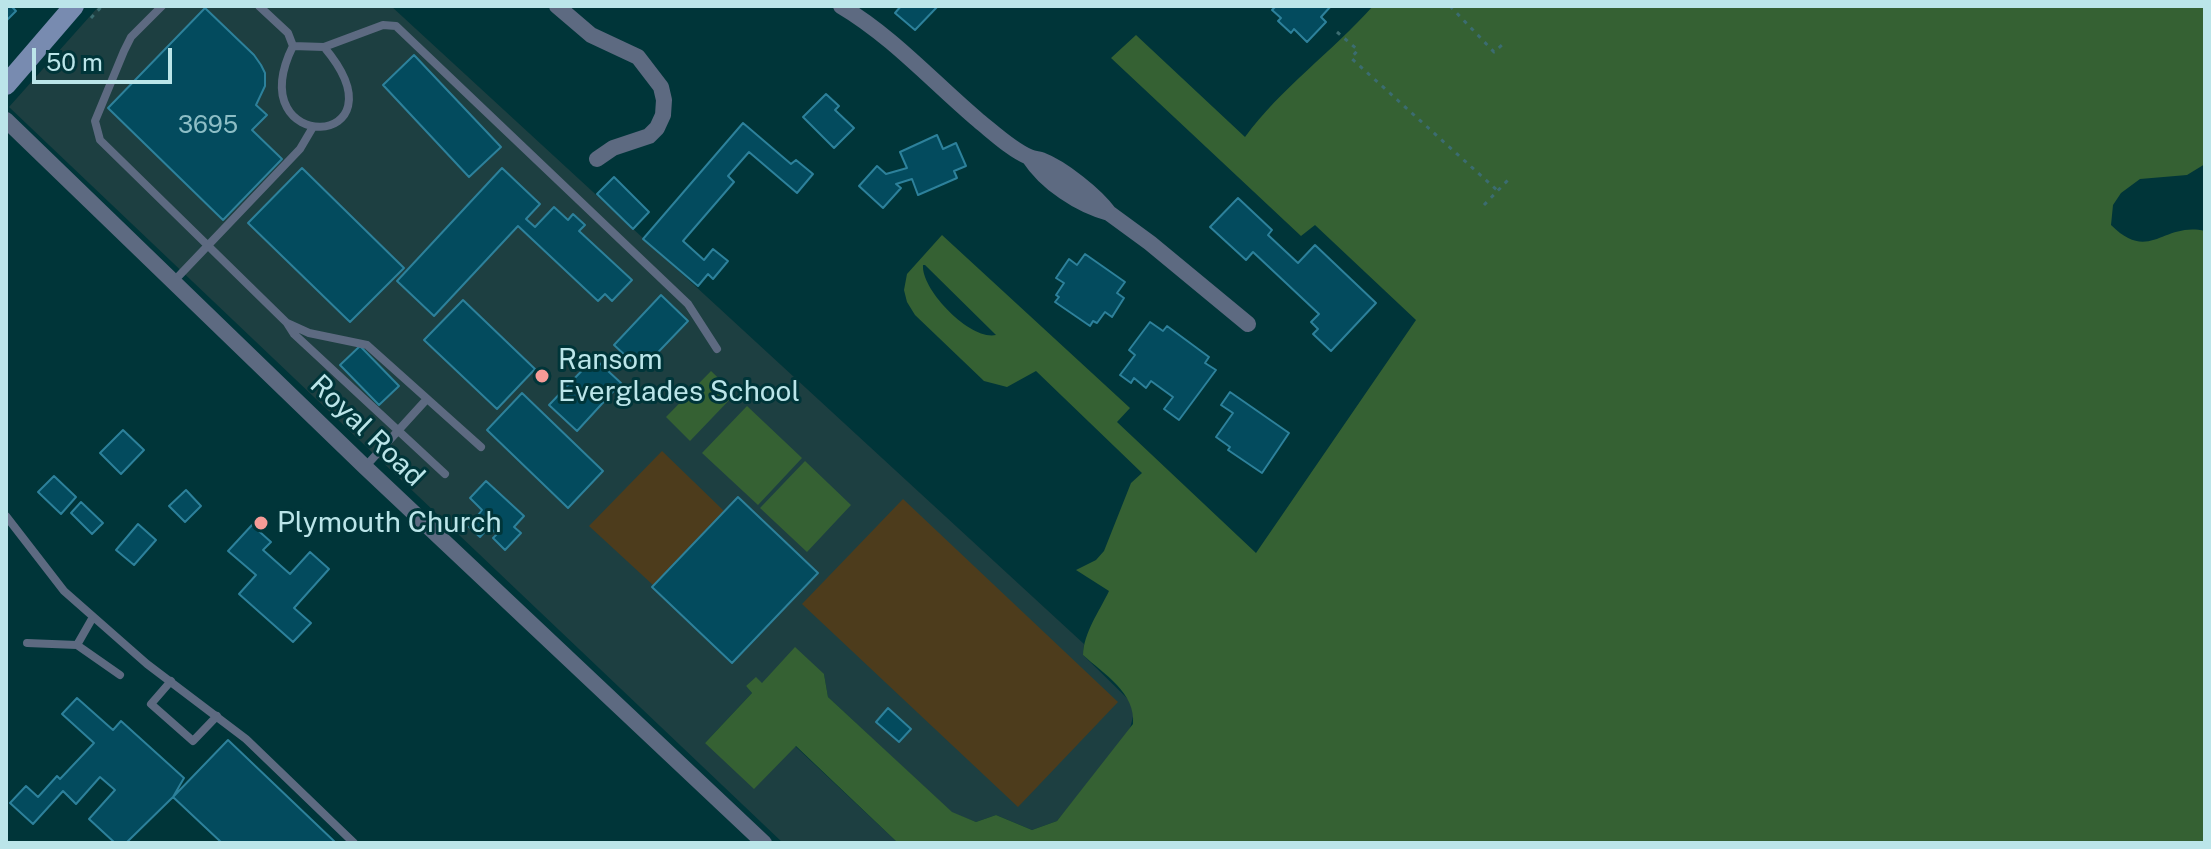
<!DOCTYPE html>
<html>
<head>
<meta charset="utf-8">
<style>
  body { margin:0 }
  #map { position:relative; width:2211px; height:849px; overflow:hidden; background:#003539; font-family:"Public Sans",sans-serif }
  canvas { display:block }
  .frame { position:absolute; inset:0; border:8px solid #bbe5e9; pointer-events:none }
  .scale { position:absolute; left:32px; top:48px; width:140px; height:36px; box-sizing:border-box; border:4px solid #bbe5e9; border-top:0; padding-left:10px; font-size:24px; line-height:28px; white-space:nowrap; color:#bbe5e9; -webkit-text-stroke:6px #003539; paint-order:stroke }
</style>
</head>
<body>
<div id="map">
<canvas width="2211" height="849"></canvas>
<div class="frame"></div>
<div class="scale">50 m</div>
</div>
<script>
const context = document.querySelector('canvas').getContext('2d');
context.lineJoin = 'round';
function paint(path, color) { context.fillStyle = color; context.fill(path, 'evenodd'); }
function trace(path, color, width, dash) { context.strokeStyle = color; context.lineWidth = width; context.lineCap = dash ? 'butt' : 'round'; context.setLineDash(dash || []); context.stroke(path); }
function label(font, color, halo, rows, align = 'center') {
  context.font = font + ' "Public Sans",sans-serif'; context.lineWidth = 6; context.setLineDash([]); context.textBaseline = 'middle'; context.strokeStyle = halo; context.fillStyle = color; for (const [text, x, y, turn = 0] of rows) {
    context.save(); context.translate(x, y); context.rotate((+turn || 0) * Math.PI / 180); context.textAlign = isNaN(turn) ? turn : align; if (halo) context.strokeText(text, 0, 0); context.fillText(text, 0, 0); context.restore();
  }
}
paint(new Path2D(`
  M99,6H391L1084,644L1083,655L1131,702L1134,713L1129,732L1057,821L1032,830L996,815L976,822L952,813L828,697L824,674L746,686L752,693L705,743L795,746L898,843H783L9,107Z`), '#1d3f41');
paint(new Path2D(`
  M662,451L724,511L653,585L589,526Z
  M903,499L1118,702L1018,807L802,604Z`), '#4d3c1c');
paint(new Path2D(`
  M1373,6H2205V164L2187,175L2140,179L2121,193L2113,205L2111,225C2150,264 2163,221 2205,231V843H898L796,746L754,789L705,743L752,693L746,686L756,677L762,683L795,647L824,674L828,697L952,812L976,822L996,815L1032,830L1057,821L1133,724C1136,693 1104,674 1083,655C1084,632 1099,612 1109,591L1076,570L1096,560L1104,551L1131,483L1142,473L1036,371L1007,387L984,381L915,315L907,302L904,290L907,274L942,235L1130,408L1117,422L1256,553L1416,320L1315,225L1301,236L1111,58L1136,35L1245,137C1281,88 1332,52 1373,6ZM923,265H925L996,335C971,341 921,290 923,265Z
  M711,371L735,394L690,441L666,417Z
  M747,406L802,458L758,505L702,453Z
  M805,461L851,505L807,552L760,508Z`), '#356133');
const building = new Path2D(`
  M6,6H11L16,11L6,21Z
  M901,6H942H938L915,30L895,13Z
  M1276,6H1331L1321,17L1326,22L1307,42L1294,29L1291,33L1278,21L1281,18L1272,10Z
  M205,8L254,55L261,65L265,73V86L256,105L267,115L252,130L282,159L223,220L108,108Z
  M414,55L501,147L469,177L383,85Z
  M826,94L839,106L835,110L854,128L834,148L803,117Z
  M743,123L791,164L796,160L813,174L797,193L749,152L728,176L734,182L683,241L704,260L713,249L728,261L713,279L708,274L698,286L643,239Z
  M937,135L943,149L956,143L966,166L954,171L957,178L918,195L912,179L896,184L901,188L883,208L859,186L877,166L886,174L907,168L900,152Z
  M302,168L404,268L350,322L248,223Z
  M502,168L540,204L526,219L535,227L554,207L568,220L573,214L585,225L579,231L632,280L612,301L605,294L598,301L518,226L434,316L397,281Z
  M614,177L649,212L633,229L597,194Z
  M1238,198L1272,230L1268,235L1298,263L1315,245L1376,303L1331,351L1313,334L1318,329L1311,322L1319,314L1253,252L1246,260L1210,227Z
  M1085,254L1125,282L1117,293L1124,298L1112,317L1105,312L1097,323L1093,321L1090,326L1055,302L1059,297L1056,295L1064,283L1056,278L1069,259L1077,265Z
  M661,295L688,321L641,370L614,345Z
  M463,300L535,369L497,409L424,340Z
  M1150,322L1163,331L1167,326L1209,357L1205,363L1216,370L1179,420L1164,409L1173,397L1151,381L1146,388L1134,378L1131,383L1120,375L1135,355L1129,350Z
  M360,346L399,386L379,405L340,365Z
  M594,358L621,383L577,431L549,405Z
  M1230,392L1289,433L1262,473L1228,450L1230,447L1216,437L1233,413L1221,405Z
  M522,393L603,471L568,508L487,430Z
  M123,430L144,450L121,474L100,453Z
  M54,476L76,497L61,514L38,492Z
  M486,481L524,516L514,527L521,533L505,550L493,538L497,534L489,527L480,537L469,527L482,510L470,498Z
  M186,490L201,506L185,522L169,506Z
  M738,497L818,573L732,663L652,587Z
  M81,502L103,523L92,534L71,513Z
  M138,524L156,540L134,565L116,550Z
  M252,525L271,542L263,550L290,574L310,552L329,569L294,608L311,623L293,642L239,594L256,575L228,551Z
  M77,698L113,730L121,721L184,778L173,797L126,843H115L89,819L115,790L100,777L76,804L63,791L33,824L10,803L26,786L38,797L57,776L60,779L94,743L62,714Z
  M888,708L911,729L899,742L876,722Z
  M228,740L336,843H222L173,797Z`);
paint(building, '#034b5e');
trace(building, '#2d819b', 2);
trace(new Path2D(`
  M1450,6L1494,52L1502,45
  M91,18L102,6
  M1337,32L1358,50L1351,58L1498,191
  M1484,205L1508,180`), '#3b6c70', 3, [4, 6]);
trace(new Path2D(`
  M162,6L131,37L124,51L95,121L100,140L287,323L294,334L445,474
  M259,6L288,33L293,46C238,157 411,150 324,47L293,46
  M324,47L383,25L396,26L688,304L717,349
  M174,281L300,149L313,127
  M287,323L309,333L367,345L481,447
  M365,467L426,400
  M6,516L64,591L147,664L246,739L354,843
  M93,617L77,645L120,675
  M27,643L77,645
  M171,681L151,704L193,741L217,716`), '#5d6a81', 8);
trace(new Path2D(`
  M557,6L591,35L638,57L661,87L664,100L663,115L657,128L649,136L613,148L597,159
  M841,6C892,36 934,83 979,121C994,133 1012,150 1029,157C1033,159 1037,159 1041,160C1062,168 1096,195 1109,213C1079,205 1046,183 1029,157
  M6,120L365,467L764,843
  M1109,213L1150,243L1248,324`), '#5d6a81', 16);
trace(new Path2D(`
  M6,85L74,6`), '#788bb0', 20);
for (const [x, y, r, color] of [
  [542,376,8,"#f59b97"],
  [261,523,8,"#f59b97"]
]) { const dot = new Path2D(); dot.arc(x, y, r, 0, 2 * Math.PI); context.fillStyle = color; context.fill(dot); trace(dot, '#003539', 3); }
label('24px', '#8dbec6', null, [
  ["3695",208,126]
]);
label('28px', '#bbe5e9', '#003539', [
  ["Ransom",558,360],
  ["Everglades School",558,392],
  ["Plymouth Church",277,523]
], 'left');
label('28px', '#bbe5e9', '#003539', [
  ["Royal Road",367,431,44]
]);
</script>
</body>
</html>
